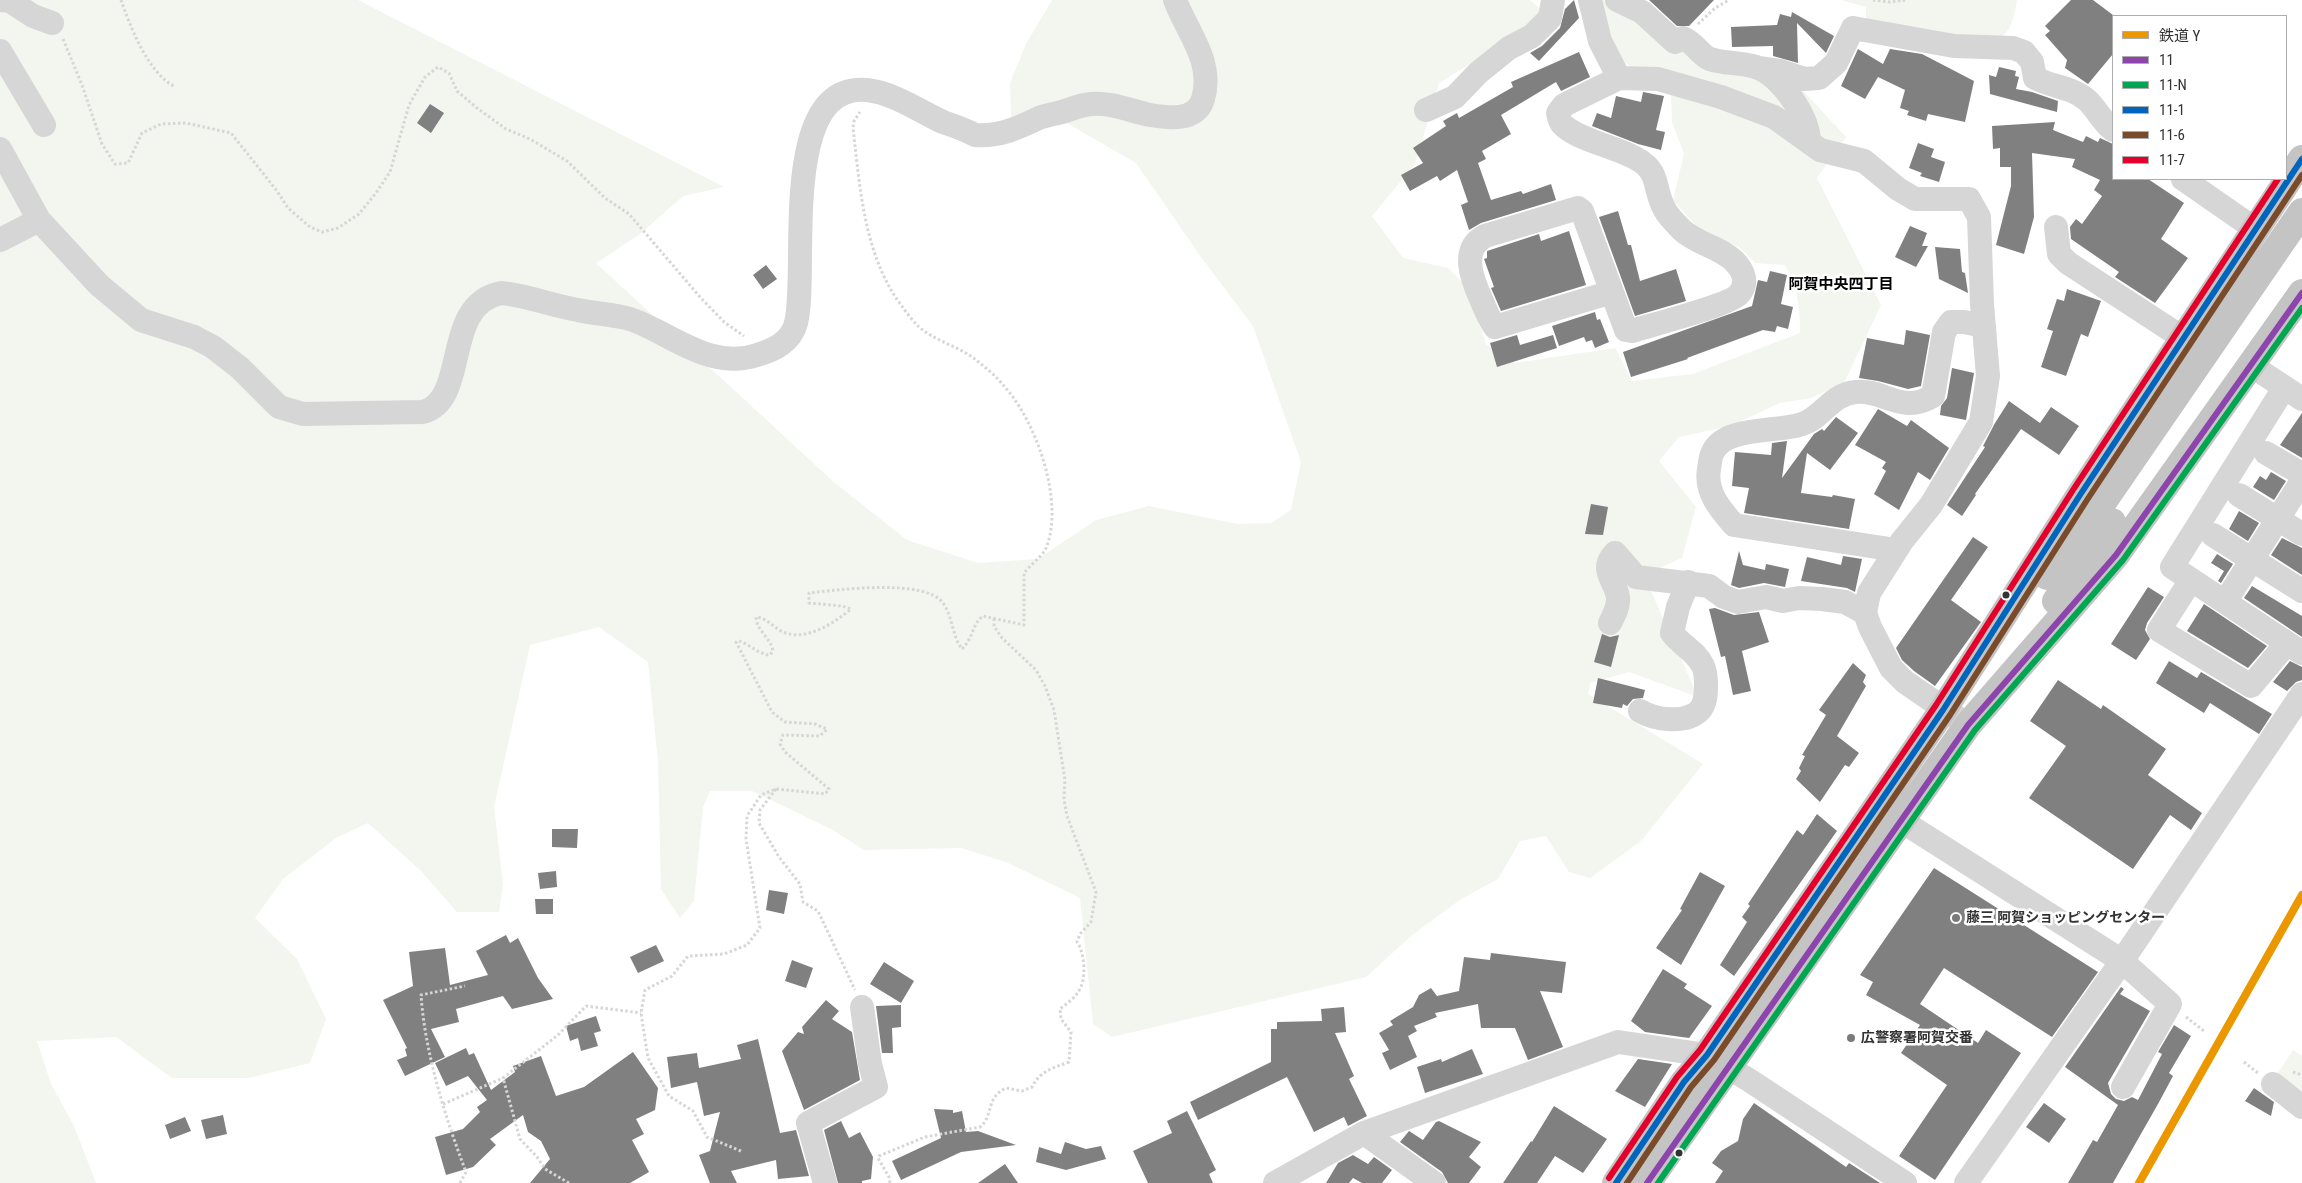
<!DOCTYPE html>
<html>
<head>
<meta charset="utf-8">
<style>
  body { margin:0 }
  #map { position:relative; width:2302px; height:1183px; overflow:hidden; background:#fff; font-family:"Roboto Condensed","Noto Sans JP",sans-serif }
  canvas { display:block }
  .legend { position:absolute; left:2112px; top:15px; width:175px; height:165px; box-sizing:border-box; background:#fff; border:1px solid #adadad; margin:0; padding:6px 9px; list-style:none; font-size:15px; color:#323232 }
  .legend li { display:flex; align-items:center; gap:10px; height:25px }
  .legend b { width:25px; border:1px solid #adadad }
</style>
</head>
<body>
<div id="map">
<canvas width="2302" height="1183"></canvas>
<ul class="legend">
<li><b style="height:6px;background:#eb9800"></b>鉄道 Y</li>
<li><b style="height:6px;background:#8e44ad"></b>11</li>
<li><b style="height:6px;background:#00a651"></b>11-N</li>
<li><b style="height:6px;background:#0065bd"></b>11-1</li>
<li><b style="height:6px;background:#7a4b2a"></b>11-6</li>
<li><b style="height:6px;background:#e4002b"></b>11-7</li>
</ul>
</div>
<script>
const context = document.querySelector('canvas').getContext('2d');
context.lineJoin = 'round';
function paint(path, color) { context.fillStyle = color; context.fill(path, 'evenodd'); }
function trace(path, color, width, dash) { context.strokeStyle = color; context.lineWidth = width; context.lineCap = dash ? 'butt' : 'round'; context.setLineDash(dash || []); context.stroke(path); }
function label(font, color, halo, rows, align = 'center') {
  context.font = font + ' "Roboto Condensed","Noto Sans JP",sans-serif'; context.lineWidth = 5; context.setLineDash([]); context.textBaseline = 'middle'; context.strokeStyle = halo; context.fillStyle = color; for (const [text, x, y, turn = 0] of rows) {
    context.save(); context.translate(x, y); context.rotate((+turn || 0) * Math.PI / 180); context.textAlign = isNaN(turn) ? turn : align; if (halo) context.strokeText(text, 0, 0); context.fillText(text, 0, 0); context.restore();
  }
}
paint(new Path2D(`
  M0,0H358L724,187L683,196L640,234L596,263L835,483L907,540L978,563L1038,559L1096,520L1149,506L1238,524L1271,523L1291,510L1301,462L1253,326L1201,257L1136,163L1046,111L1011,117L1010,83L1026,44L1052,0H1530L1548,16L1439,83L1415,164L1372,216L1403,258L1448,268L1466,286L1486,344L1515,363L1615,348L1632,381L1693,374L1800,333C1800,308 1798,287 1785,265L1755,263L1739,247L1701,231L1673,200L1684,154L1672,122L1671,94L1621,60L1602,17L1597,0H1612L1651,25L1796,83L1846,137L1817,178L1881,305L1844,383L1811,398L1780,403L1730,426L1679,437L1659,461L1696,507L1682,558L1644,575L1698,697L1629,672L1590,683L1588,694L1703,764L1641,841L1590,878L1569,872L1546,836L1520,841L1498,879L1461,899L1411,936L1366,977L1112,1037L1093,1024L1080,898L1006,862L961,848L864,850L833,830L752,791H710L703,807L694,901L680,918L661,889L658,762L648,662L599,627L530,645L494,807L503,884L499,912H457L421,871L368,823L336,838L283,879L255,918L297,959L326,1019L310,1063L249,1078H172L116,1037L37,1041L51,1084L74,1126L96,1183H0Z
  M1841,0H2017C2014,15 2013,32 1997,39C1976,47 1892,27 1866,22V7Z
  M2293,1050L2302,1056V1096L2276,1076Z`), '#f2f6ee');
paint(new Path2D(`
  M1574,0L1579,18L1539,61L1530,53L1542,46L1560,28L1565,9Z
  M1649,0H1714L1689,26H1677Z
  M2071,0H2093L2113,15V54L2088,84L2065,68L2067,60L2045,35L2050,31L2045,26Z
  M1792,12L1834,36L1826,53L1797,23L1798,63L1773,56V46L1732,47L1731,27L1777,25L1780,14L1791,17Z
  M1858,49L1883,64L1890,49L1922,54L1974,81L1965,122L1928,114L1926,121L1907,115L1909,111L1900,108L1905,90L1878,77L1865,99L1841,86Z
  M1579,52L1590,77L1561,91L1556,82L1501,115L1511,134L1482,151L1486,159L1478,163L1491,200L1521,191L1523,194L1551,184L1556,200L1481,223L1469,230L1461,205L1468,202L1457,170L1440,181L1437,176L1410,191L1401,175L1423,163L1413,148L1446,126L1443,121L1457,113L1459,118L1513,87L1511,82Z
  M1999,67L2016,71L2015,76L2019,77L2016,89L2032,92L2058,101L2057,112L1990,94L1989,75L1996,77Z
  M1643,92L1664,96L1656,130L1665,132L1661,150L1638,144L1592,126L1597,113L1611,118L1616,96L1641,102Z
  M430,104L444,113L431,133L417,123Z
  M2055,122L2053,130L2083,142L2086,136L2098,142L2100,138L2113,144V179H2148L2184,203L2161,239L2188,258L2155,303L2115,277L2119,272L2071,239L2070,227L2076,219L2082,224L2102,196L2094,190L2100,180L2072,167L2075,159L2032,153L2034,217L2024,254L1996,245L2011,186V167H2000V148L1993,149L1992,126Z
  M1918,143L1934,149L1931,157L1945,162L1939,182L1920,176L1922,173L1909,168Z
  M1618,211L1628,245H1631L1640,281L1676,269L1686,301L1635,316L1599,217Z
  M1910,226L1927,233L1922,246H1928L1916,267L1895,257Z
  M1569,231L1586,285L1501,311L1491,288L1494,287L1484,259L1487,258V251L1539,234L1541,241Z
  M1935,247L1960,249L1962,272L1965,273L1968,293L1939,279Z
  M766,265L777,279L763,289L753,275Z
  M1770,271L1787,275L1781,304L1793,307L1788,329L1777,326L1775,332L1763,330L1687,358L1688,359L1631,377L1623,352L1752,306L1758,280L1767,282Z
  M2067,289L2101,301L2088,337L2081,334L2066,376L2041,367L2053,331L2047,329L2057,299L2064,301Z
  M1595,312L1597,320L1600,319L1609,342L1595,348L1592,340L1586,342L1584,337L1559,346L1552,326Z
  M1906,330L1930,335L1921,386L1908,389L1878,381L1859,378L1867,338L1904,345Z
  M1517,335L1520,345L1553,335L1557,348L1497,367L1490,343Z
  M1952,368L1974,373L1966,420L1940,415L1941,406L1947,398Z
  M2009,401L2040,423L2051,407L2079,426L2059,455L2021,429L1975,494L1976,495L1962,516L1947,505L1985,447L1983,446L1995,423Z
  M1878,409L1907,426L1911,420L1949,448L1930,480L1918,472L1899,510L1874,494L1886,471L1882,468L1886,462L1855,445Z
  M2302,413V458L2280,445Z
  M1836,417L1858,433L1830,470L1807,453L1801,493L1832,497L1833,495L1855,499L1849,529L1744,513L1749,488L1732,486L1735,452L1771,455L1772,443L1787,441L1782,478L1814,434L1822,429L1824,431Z
  M2271,472L2286,481L2274,500L2253,487L2260,476L2266,480Z
  M1591,504L1608,507L1603,535L1585,534Z
  M2239,511L2259,523L2248,541L2229,529Z
  M1973,537L1988,547L1951,600L1981,622L1935,686L1914,671L1902,660L1896,648Z
  M2282,538L2302,548V575L2271,555Z
  M1739,551L1743,565L1765,570L1766,564L1789,569L1785,587L1764,583L1739,588L1731,585Z
  M2217,554L2233,564L2221,583L2218,581L2224,571L2211,563Z
  M1843,556L1862,559L1855,592L1847,588L1801,581L1807,557L1841,565Z
  M2252,586L2302,616V637L2244,598Z
  M2148,587L2164,597L2147,623L2145,630L2150,639L2136,660L2111,644Z
  M2204,604L2267,646L2248,668L2187,631Z
  M1715,608L1734,615L1759,612L1769,642L1742,651L1751,691L1733,695L1725,656L1721,657L1709,609Z
  M1602,634L1610,637L1619,635L1611,667L1594,662Z
  M2169,661L2197,678L2201,672L2272,714L2259,734L2210,703L2204,713L2156,683Z
  M2290,661L2302,667V680L2296,682L2287,691L2273,682Z
  M1853,663L1866,675L1863,682L1866,686L1837,736L1859,753L1849,767L1845,765L1820,802L1796,779L1801,771L1799,768L1805,756L1802,755L1826,715L1819,710Z
  M1598,678L1645,690L1643,698L1633,699L1627,706L1623,704L1622,708L1593,703Z
  M2058,680L2101,709L2103,705L2166,749L2148,775L2202,813L2191,830L2170,815L2133,869L2029,798L2066,746L2030,721Z
  M1817,814L1837,831L1734,976L1720,965L1747,922L1742,917L1750,906L1748,904L1797,830L1803,835Z
  M552,829H578L577,848L552,847Z
  M1934,868L2098,972L2052,1037L1944,968L1920,1004L1978,1043L1986,1030L2021,1053L1935,1180L1899,1156L1947,1085L1901,1053L1920,1025L1866,995L1873,982L1860,975Z
  M556,871L557,887L540,889L538,873Z
  M1700,872L1725,886L1681,965L1656,948L1682,910L1680,909Z
  M769,890L788,893L784,914L766,910Z
  M535,899H553V914H536Z
  M506,935L510,943L518,938L538,978L553,999L512,1009L503,996L456,1009L459,1022L431,1029L445,1057L405,1076L397,1060L407,1056L405,1049L407,1048L383,1000L413,986L409,952L445,948L450,985L488,975L476,951Z
  M656,945L664,961L638,973L630,957Z
  M1491,953L1566,962L1562,993L1540,991L1563,1047L1528,1060L1515,1028H1481L1478,1004L1435,1013L1437,1017L1414,1026L1417,1031L1408,1036L1417,1057L1390,1070L1382,1053L1389,1050L1379,1033L1393,1025L1390,1021L1413,1007L1419,995L1431,988L1437,996L1459,991L1464,957L1490,960Z
  M792,960L813,968L806,988L785,981Z
  M884,962L914,981L901,1003L870,984Z
  M1663,969L1687,984L1684,988L1712,1006L1689,1038L1645,1032L1631,1021Z
  M2121,987L2124,989L2120,994L2150,1011L2108,1083L2111,1094L2116,1099L2124,1101L2132,1097L2138,1100L2162,1054L2158,1052L2174,1025L2191,1036L2169,1073L2173,1076L2158,1104L2113,1183H2068L2093,1140L2097,1142L2118,1105L2065,1067Z
  M826,1000L839,1011L832,1019L852,1032L860,1080L804,1110L782,1051L798,1032L804,1034L802,1027Z
  M901,1005V1027L892,1028L893,1053H882L876,1006Z
  M1344,1007L1346,1032L1335,1033L1354,1076L1349,1079L1367,1116L1348,1126L1344,1117L1314,1132L1287,1077L1198,1120L1190,1102L1271,1062V1029H1277V1022L1322,1021L1321,1009Z
  M596,1016L601,1031L594,1033L598,1046L581,1051L578,1038L570,1041L566,1026Z
  M758,1039L780,1133L796,1130L809,1176L778,1179L776,1160L731,1171L737,1183H710L699,1155L710,1151L720,1112L704,1116L697,1082L671,1088L667,1057L697,1053L699,1068L741,1059L737,1045Z
  M466,1048L469,1055L474,1053L491,1090L515,1072L513,1066L541,1056L556,1096L584,1087L633,1052L658,1088L655,1110L636,1119L644,1134L632,1140L649,1172L630,1183H530L550,1159L541,1141L528,1132L523,1115L490,1139L496,1145L473,1167L446,1175L435,1137L463,1129L480,1112L477,1107L487,1100L468,1076L446,1086L435,1063Z
  M1472,1049L1483,1074L1425,1093L1417,1067L1441,1059L1442,1062Z
  M1638,1059L1672,1064L1645,1107L1615,1091Z
  M2254,1088L2274,1102L2271,1116L2245,1101Z
  M1754,1103L1846,1167L1849,1163L1880,1183H1715L1723,1171L1712,1163L1721,1151L1738,1141L1743,1119Z
  M2044,1103L2066,1119L2049,1143L2026,1127Z
  M1554,1106L1607,1139L1583,1173L1555,1156L1537,1183H1503L1531,1141L1532,1142Z
  M934,1109L953,1110V1113L962,1111L966,1132L978,1131L1016,1145L961,1152L901,1180L892,1161L941,1138Z
  M1187,1111L1216,1170L1209,1174L1213,1183H1148L1133,1151L1172,1133L1167,1121Z
  M223,1115L227,1134L206,1139L201,1120Z
  M185,1117L191,1131L170,1139L165,1125Z
  M841,1121L849,1138L860,1132L873,1157L871,1179L862,1181V1183H838L824,1130Z
  M1439,1121L1481,1142L1469,1157L1481,1167L1469,1183H1448L1442,1172L1400,1142L1409,1131L1423,1140L1436,1122Z
  M1065,1142L1086,1149L1101,1146L1106,1159L1066,1170L1036,1162L1039,1147L1061,1154Z
  M1353,1155L1368,1164L1374,1157L1392,1170L1382,1183H1362L1353,1178L1349,1183H1326L1338,1163Z
  M1005,1164L1018,1183H978Z`), '#808080');
trace(new Path2D(`
  M121,0C130,26 148,73 174,86
  M1873,0L1890,2L1907,0
  M1698,24L1715,8L1729,0
  M63,39L82,85L102,144L115,164L128,163L142,133L161,124L186,123L231,133L277,191L288,208L310,227L322,232L338,228L359,214L376,193L390,172L409,105L425,77L438,67L449,73L457,91L477,108L506,129L530,139L567,161L605,198L629,214L700,297L724,322L744,336
  M776,789L760,810L759,823L779,857L800,884L803,902L818,911L855,990
  M2186,1017L2204,1031
  M2244,1062L2258,1073
  M2293,1072L2302,1075
  M443,1104L503,1078
  M741,1151L707,1137L693,1111L669,1096L648,1058L641,1013L645,990L672,976L688,956L724,954L747,945L760,928L746,839L747,816L761,795L776,789L825,794L829,789L785,752L780,744L783,735L820,736L827,729L815,724L785,722L772,712L736,642L739,641C749,644 760,655 770,655L773,651C771,638 756,630 756,617C767,618 774,628 783,632C806,642 834,623 851,609L842,606L809,603V593C837,590 925,578 943,603C953,617 952,636 962,649C973,639 972,624 983,616L1024,625V573C1030,565 1042,557 1046,548C1065,502 1036,421 1004,386C996,376 986,368 976,360C959,346 934,341 918,326C912,320 906,312 901,305C864,255 860,188 853,128L854,121L860,112
  M460,1183L466,1172C445,1117 425,1053 421,995L465,986
  M569,1183L545,1169L537,1157L520,1139L503,1078L558,1035L586,1006L641,1013
  M890,1183L889,1177L878,1158L879,1156L925,1137L980,1127C994,1116 985,1098 1006,1088L1022,1091L1032,1087C1040,1071 1053,1068 1069,1062L1071,1032L1061,1019L1060,1009C1066,1004 1074,999 1078,992C1087,981 1085,953 1077,942L1080,934L1091,922L1096,892L1067,816L1064,799L1065,780L1054,710L1045,686L1036,670L1002,638L994,626V617`), '#d6d6d6', 3, [2.5, 2.5]);
trace(new Path2D(`
  M1,0L10,1L33,16L52,23
  M1590,0L1600,41L1619,78L1658,79L1721,97L1774,117L1820,150L1864,161L1898,189L1915,199H1969L1979,217L1982,304L1988,376L1981,422L1931,505L1902,541L1869,593L1865,613L1870,627L1891,668L1905,682L1968,725
  M1617,0L1642,12L1675,42L1683,38C1695,43 1700,55 1710,59C1725,64 1741,62 1756,67C1781,76 1809,117 1809,142
  M0,51L44,125
  M1758,68L1780,71L1804,79L1819,78L1836,63L1853,28L1954,46L2013,48L2024,52L2032,62L2035,78C2052,87 2072,87 2087,100C2097,109 2102,122 2113,130
  M1426,110L1455,97L1478,73L1509,48L1532,36L1550,18L1553,0
  M0,149L39,220
  M2183,179L2255,229
  M2056,227L2059,254L2068,263L2183,338
  M0,240L39,220L99,285L141,320L194,337L213,347L240,368L279,407L303,414L423,412C470,399 441,305 501,293C527,295 552,306 578,310C595,314 613,314 630,319C671,333 710,371 757,355C774,350 791,342 796,323C809,272 777,82 867,90C894,93 919,111 943,122C954,126 964,129 975,135C999,137 1018,128 1039,118C1046,115 1054,114 1062,112C1072,109 1080,105 1091,104C1111,102 1130,111 1150,115C1168,118 1196,122 1203,99C1214,62 1188,34 1175,0
  M1612,292L1495,327C1489,319 1485,309 1481,299C1472,279 1460,249 1485,236L1578,208L1582,211L1626,330L1632,331C1651,325 1730,305 1739,294C1749,282 1743,270 1734,261C1720,247 1697,244 1682,230C1677,225 1668,216 1665,210C1653,190 1661,172 1637,159C1617,147 1581,141 1564,126C1560,123 1559,118 1558,113L1564,105L1619,78
  M2252,366L2302,399
  M2284,388L2172,567L2302,653
  M2266,453L2302,474
  M2239,495L2302,534
  M2213,535L2302,591
  M1896,550L1734,525C1720,509 1705,492 1709,469C1710,464 1710,458 1712,454C1723,425 1778,433 1802,424C1822,418 1831,394 1856,392C1884,389 1901,415 1933,396L1944,332L1951,322H1964L1984,326
  M2191,580L2159,630L2251,686L2287,643
  M2225,602L2302,481
  M1610,623C1614,615 1619,607 1618,597C1615,579 1599,570 1615,553L1636,577L1709,586L1724,597L1738,602L1766,597L1783,601L1799,598L1822,599L1845,602L1865,613
  M1640,711C1655,720 1685,724 1699,711C1706,704 1706,694 1706,685C1706,679 1706,672 1703,666C1696,651 1682,646 1672,633L1678,607L1688,582
  M1900,820L2122,961L2170,1004L2123,1087
  M2273,1084L2302,1107
  M1364,1133L1434,1183
  M825,1183L808,1123L876,1087L870,1064L862,1007
  M1275,1183L1364,1133L1618,1042L1707,1055L1749,1080L1905,1183
  M1966,1183L2122,961L2302,694`), '#d6d6d6', 24);
trace(new Path2D(`
  M2047,576L2089,522L2302,212
  M2056,601L2112,522
  M1616,1183L1684,1082L1707,1055L1943,710L2080,495L2302,159
  M1647,1183L1968,725L2116,555L2302,293`), '#c4c4c4', 28);
trace(new Path2D(`
  M1647,1183L1968,725L2116,555L2302,293`), '#8e44ad', 6);
trace(new Path2D(`
  M1658,1183L1975,730L2123,560L2302,308`), '#00a651', 6);
trace(new Path2D(`
  M1616,1183L1684,1082L1707,1055L1943,710L2080,495L2302,159`), '#0065bd', 6);
trace(new Path2D(`
  M1627,1183L1691,1087L1714,1060L1950,715L2087,500L2302,175`), '#7a4b2a', 6);
trace(new Path2D(`
  M1609,1178L1677,1077L1700,1050L1936,705L2073,490L2278,179`), '#e4002b', 6);
trace(new Path2D(`
  M2139,1183L2302,895`), '#eb9800', 8);
for (const [x, y, r, color] of [
  [2006,595,4.5,"#323232"],
  [1956,918,5,"#7a7a7a"],
  [1851,1038,5,"#7a7a7a"],
  [1679,1153,4.5,"#323232"]
]) { const dot = new Path2D(); dot.arc(x, y, r, 0, 2 * Math.PI); context.fillStyle = color; context.fill(dot); trace(dot, '#fff', 2); }
label('bold 14px', '#323232', '#fff', [
  ["藤三 阿賀ショッピングセンター",1966,918],
  ["広警察署阿賀交番",1861,1038]
], 'left');
label('bold 15px', '#000', '#fff', [
  ["阿賀中央四丁目",1841,285]
]);
</script>
</body>
</html>
